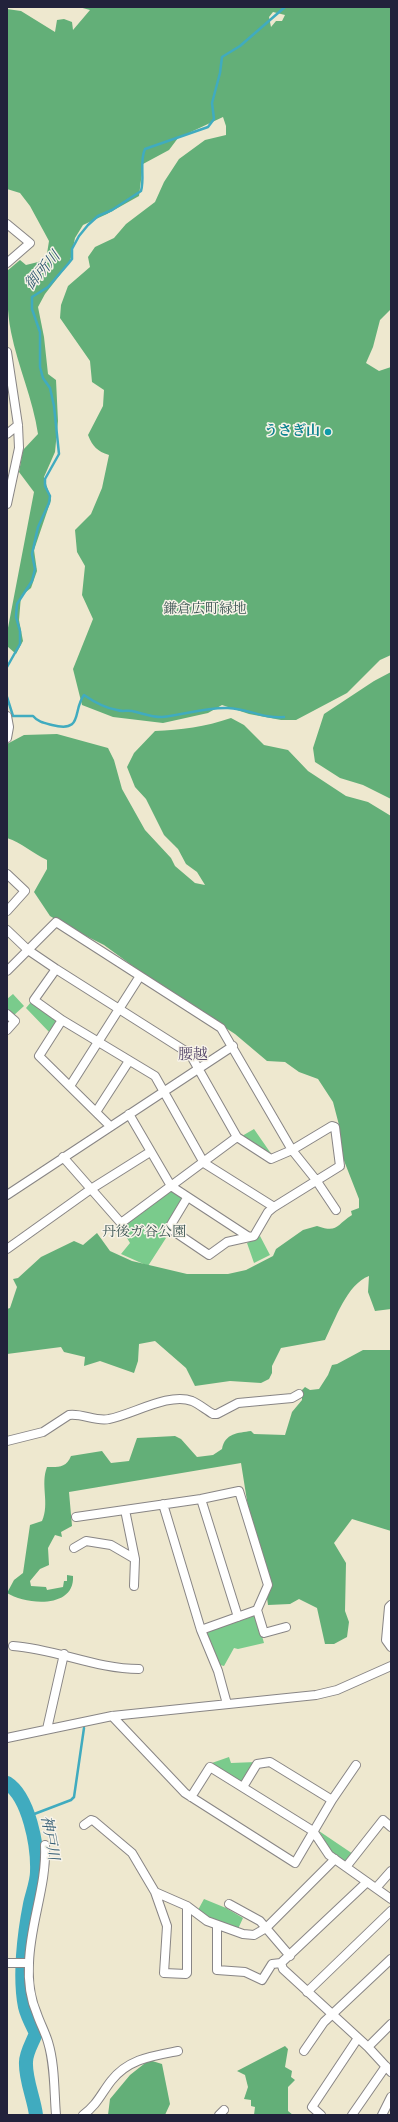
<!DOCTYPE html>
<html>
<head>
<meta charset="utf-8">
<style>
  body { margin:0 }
  #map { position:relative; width:398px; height:2122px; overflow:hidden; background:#eee8cf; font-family:"IM FELL Great Primer",serif }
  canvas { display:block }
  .frame { position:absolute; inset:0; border:8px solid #22223b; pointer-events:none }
</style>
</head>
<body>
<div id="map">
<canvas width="398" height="2122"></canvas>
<div class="frame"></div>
</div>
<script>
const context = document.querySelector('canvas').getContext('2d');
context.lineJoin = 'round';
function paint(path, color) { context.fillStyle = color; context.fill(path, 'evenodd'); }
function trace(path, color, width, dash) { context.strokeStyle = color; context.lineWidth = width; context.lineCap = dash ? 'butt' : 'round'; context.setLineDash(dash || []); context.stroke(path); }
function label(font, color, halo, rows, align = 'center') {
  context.font = font + ' "IM FELL Great Primer","Noto Serif JP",serif'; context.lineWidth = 3; context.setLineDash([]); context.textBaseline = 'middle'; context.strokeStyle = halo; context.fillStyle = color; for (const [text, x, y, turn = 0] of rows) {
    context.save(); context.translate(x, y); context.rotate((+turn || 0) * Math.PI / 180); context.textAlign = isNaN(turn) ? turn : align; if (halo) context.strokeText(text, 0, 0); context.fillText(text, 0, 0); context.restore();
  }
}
paint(new Path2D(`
  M13,994L24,1006L13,1016L7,1010V999Z
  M31,1002L57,1020L58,1023L51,1034L26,1008Z
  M254,1129L272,1155L242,1136Z
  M169,1192H174L182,1197L183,1200L160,1234L166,1238L148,1266L121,1254L130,1243L121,1228Z
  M260,1236L270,1255L254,1263L247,1243Z
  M254,1616L257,1618L264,1643L238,1649L234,1648L224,1666L220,1665L206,1636L209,1631Z
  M229,1757L231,1763L256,1762L245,1782L238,1784L209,1764Z
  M319,1831L353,1854L347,1863L333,1854Z
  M204,1899L226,1908L243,1918L238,1929L208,1918L198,1910Z`), '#7acb8c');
paint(new Path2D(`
  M79,7H391V309L380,320L373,347L366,363L379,371L391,367V655L380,660L347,693L296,720H281L249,714L222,705L208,713L163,723L113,717L82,705L73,669L93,619L82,595L85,566L77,552L75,530L91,514L102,488L109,455C97,451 93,447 88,435L103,406L104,390L92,382L90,361L60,318L61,305L68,286L90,267L88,257L95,247L114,238L126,224L155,202L164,182L179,159L205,140L226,135V126L223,117L178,138L169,150L143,164L139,196L107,214L83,225L75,238L70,262L45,294L38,307L44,337L48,374L56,380L58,421L55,452L44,477L51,500L34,550L37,571L31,588L21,596L19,620L23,641L16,654L7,646V633L34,492L19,472L23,450L38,434C33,399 18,367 11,332C7,311 7,292 7,271L20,260L26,265L46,260L49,241L30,206L20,193L7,189V9L21,11L55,32L57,20L64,19L72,22L73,30L90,10ZM273,12L285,15L282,21H276L271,27L269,17Z
  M391,672V799L363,785L340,778L315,762L313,748L324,714L374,681Z
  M231,718L244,725L264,745L288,750L308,771L346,796L368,802L391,816V1309L375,1311L368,1292L369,1276C347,1284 335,1320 325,1340L281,1348L272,1366V1373L269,1379L261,1383L230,1381L195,1386L186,1368L155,1341L139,1344L138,1361L134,1373L100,1361L84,1366L85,1357L64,1352L61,1347L7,1354V1309L10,1308L17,1287L13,1279L18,1278L41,1257L74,1241L83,1245L97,1233L110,1251L132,1261L187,1274H228L246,1270L273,1256L276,1249L303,1230L317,1226C338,1233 335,1226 352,1215L351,1211L359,1208V1199L341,1153L339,1125L333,1102L318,1079L299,1072L285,1062L267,1061L235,1034L145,975L104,945L70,928L50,916L34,892L47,869V860C32,853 22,843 7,838V744L24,735L57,734L108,748L114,760L122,789L145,830L171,858L175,866L195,883L205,885L197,872L186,864L178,849L164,835L146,799L135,787L127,767L134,753L155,731C181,730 205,727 231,718Z
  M363,1350H391V1531L352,1519L334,1543L346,1563L345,1611L349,1622L347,1637L334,1644H325L317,1608L299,1599L290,1604L268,1605L267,1598L272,1584L248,1507L241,1463L69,1492L72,1526L61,1532L62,1537L55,1535L48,1548L49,1565L40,1569L30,1581L31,1586L46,1587L47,1590L63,1587L64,1581H67V1575L73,1576C75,1609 26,1605 7,1593L14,1580L23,1573L30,1525L42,1521C50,1503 40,1485 47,1467C59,1467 66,1468 71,1456L102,1451L111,1463L129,1461L137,1438L175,1436L181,1439L197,1457L213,1455L222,1449C225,1433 238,1433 251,1431L254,1434L285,1435L292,1412L302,1400V1390L305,1387L310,1390L319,1389L328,1375L332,1365L337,1364Z
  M285,2046L288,2049L285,2067L292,2071L291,2077L295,2080L288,2087V2111L293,2115H254L255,2107L251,2106V2100L244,2099L248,2087L245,2075L237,2071Z
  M149,2060L162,2064L170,2104L165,2115H108L110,2099L130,2075Z`), '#63af78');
trace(new Path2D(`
  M7,667L20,644V631L16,617L17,604L32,581L35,569L32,554L38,527L49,503L50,496L45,486V479L59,454L54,406L50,388L43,378L40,367V332L32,309V297L48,287L68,264L72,259V249L79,236L88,225L98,216L112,210L141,191C145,177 139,162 145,149L208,127L214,119L212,103L220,73L222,57L240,46L285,7
  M7,697L13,716H33C38,722 44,723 52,725C84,733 72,711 84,695C94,702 105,708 117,710C122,712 127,710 132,711C142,713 150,717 162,717C184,715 205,707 228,708C250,709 263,719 284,717
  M29,1816L71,1800L74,1797L84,1728`), '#40abbf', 2.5);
trace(new Path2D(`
  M7,1783C29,1797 38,1846 37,1872C37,1882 32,1894 30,1904C24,1934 19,1977 25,2007C27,2016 32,2025 36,2033C33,2042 26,2052 26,2062C25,2079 34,2098 36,2115`), '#40abbf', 14);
const minor = new Path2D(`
  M7,224L30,243L7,263
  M7,352L18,425L19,448L7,504
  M7,434L18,425
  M7,716L9,727L7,738
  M7,874L25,891L7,911
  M7,930L28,950L56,969L190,1054L237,1137L271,1159L292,1150L332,1126L335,1127L340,1166L274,1207L268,1212L254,1236L227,1242L209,1255L169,1228L187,1198
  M56,969L34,1000L62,1020L39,1056L110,1126
  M7,971L56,922L221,1028L292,1150L316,1180L336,1210
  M7,1014L15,1021L7,1030
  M62,1020L155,1076L204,1163L274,1207
  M70,1086L140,976
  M96,1112L129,1061
  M129,1114L171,1186L249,1237
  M63,1157L121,1223L237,1137
  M7,1195L233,1046
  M7,1249L91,1189L150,1152
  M7,1441L43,1432L69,1415C82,1413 96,1422 109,1419C132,1415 169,1392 192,1401C199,1404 206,1410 213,1414H217L238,1403L292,1398L299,1394
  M201,1499L238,1617
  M163,1504L201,1630L218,1671L227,1704
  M125,1510L135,1559
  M76,1517L201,1499L239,1491L268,1585L257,1610L264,1633L286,1627
  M74,1548L86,1541L111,1545L135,1559L134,1586
  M391,1605L389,1607L386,1640L391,1647
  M201,1630L257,1610
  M13,1646C56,1649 96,1669 139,1669
  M112,1716L185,1793L295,1863L332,1800L356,1765
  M47,1729L64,1654
  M7,1738L112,1716L316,1695L337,1690L391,1666
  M243,1787L257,1764L270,1762L332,1800
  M191,1797L210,1767L313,1831L329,1855L391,1899
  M84,1825L91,1820L94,1821L132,1853L155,1892L187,1906L207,1921L243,1934L254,1935L266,1928L290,1956
  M45,1845C47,1885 30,1923 29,1963C28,1980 30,1998 37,2014C40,2023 45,2032 48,2042C55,2065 54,2091 56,2115
  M346,1867L383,1820L391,1827
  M367,1882L281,1963L283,1969L368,2047L391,2072
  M376,1888L391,1871
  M155,1892L167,1926L164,1973L186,1974L187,1973V1906
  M229,1904L260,1921L266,1928L335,1859
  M217,1925V1970L245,1972L262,1980L272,1964L281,1963
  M7,1963H26
  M307,1992L391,1911
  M368,2047L391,2024
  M304,2051L324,2022L391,1959
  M83,2115C97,2105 101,2094 111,2081C128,2059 152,2056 178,2051
  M219,2115L224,2110
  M321,2115L312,2107L358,2038
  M352,2115L386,2066
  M382,2115L391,2097`);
trace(minor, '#888585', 10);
trace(minor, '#fff', 8);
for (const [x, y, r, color] of [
  [328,432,4,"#0f9aa8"]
]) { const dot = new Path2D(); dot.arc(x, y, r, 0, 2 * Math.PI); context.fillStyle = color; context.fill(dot); trace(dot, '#f7f3e8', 1.5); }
label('bold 14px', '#0d838f', '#f7f3e8', [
  ["うさぎ山",320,432]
], 'right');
label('14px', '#3c5553', '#f7f3e8', [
  ["鎌倉広町緑地",205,610],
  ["丹後ガ谷公園",144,1233]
]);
label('italic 15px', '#2e5970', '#f7f3e8', [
  ["御所川",43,271,-49],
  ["神戸川",49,1838,80]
]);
label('15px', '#5a4b6e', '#f7f3e8', [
  ["腰越",193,1055]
]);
</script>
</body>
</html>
